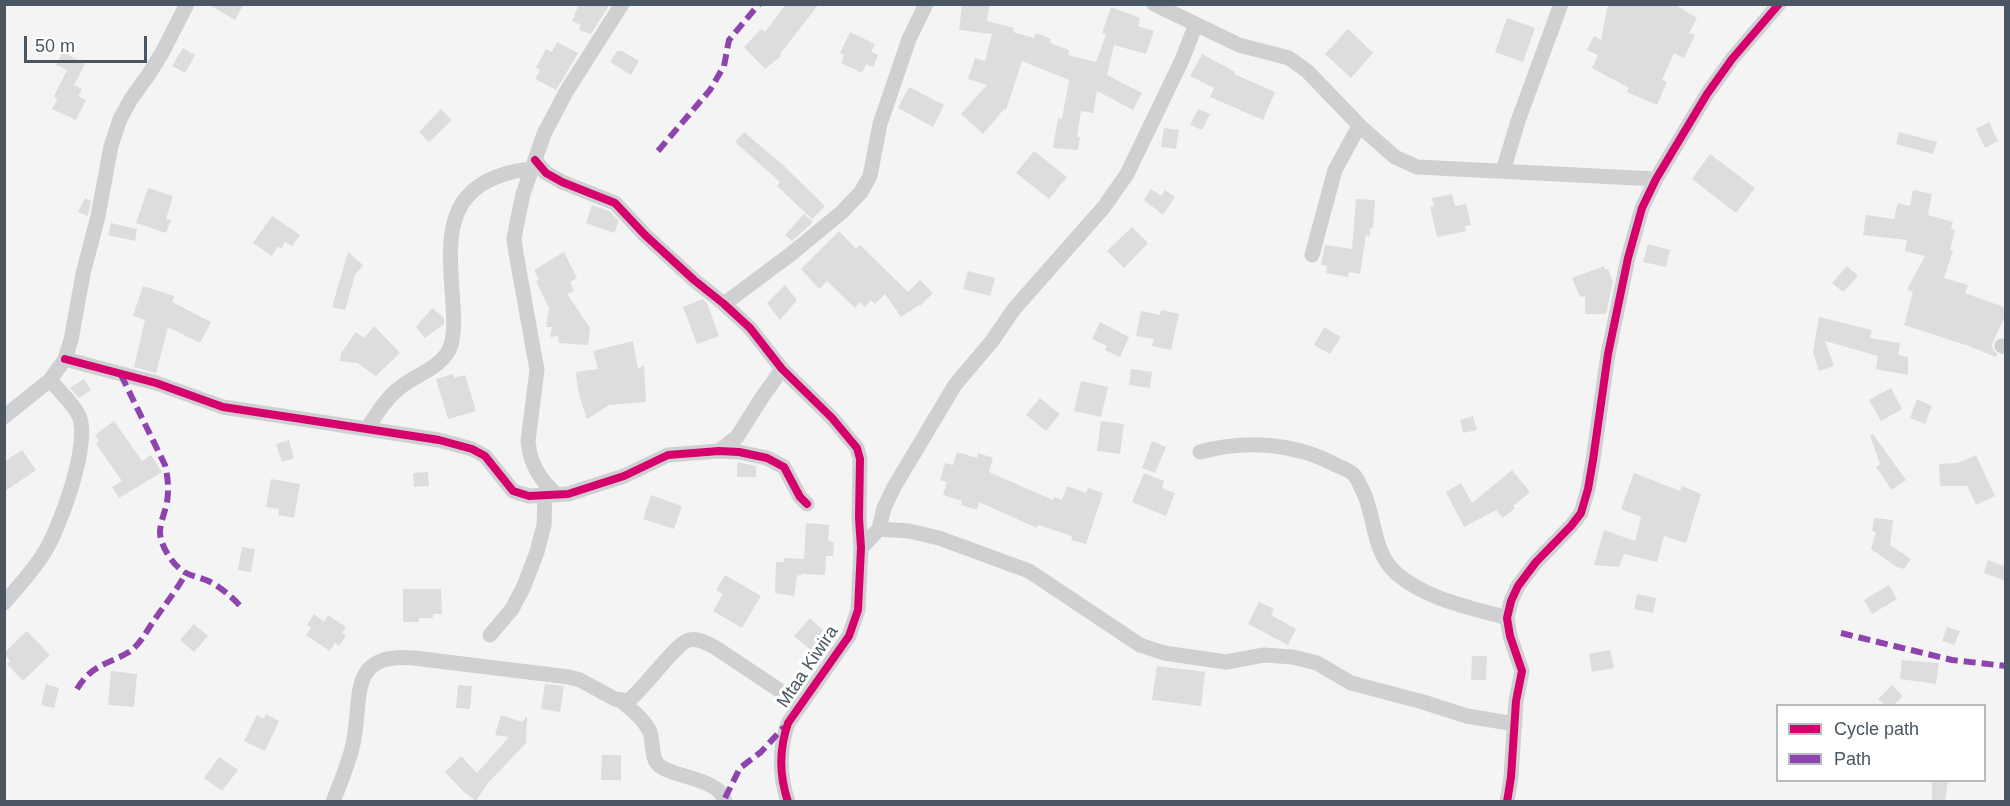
<!DOCTYPE html>
<html>
<head>
<meta charset="utf-8">
<style>
  body { margin:0 }
  #map { position:relative; width:2010px; height:806px; overflow:hidden; background:#f4f4f4; font-family:Helvetica,sans-serif }
  canvas { display:block }
  .frame { position:absolute; inset:0; border:6px solid #4a5661; pointer-events:none }
  .legend { position:absolute; left:1776px; top:704px; width:210px; height:78px; box-sizing:border-box; background:#fff; border:2px solid #b7bbc0; margin:0; padding:8px 10px; list-style:none; font-size:18px; color:#4a5661 }
  .legend li { display:flex; align-items:center; gap:12px; height:30px }
  .legend b { width:30px; border:2px solid #b7bbc0 }
  .scale { position:absolute; left:24px; top:36px; width:123px; height:27px; box-sizing:border-box; border:3px solid #4a5661; border-top:0; padding-left:8px; font-size:18px; line-height:21px; white-space:nowrap; color:#4a5661; -webkit-text-stroke:4px #fff; paint-order:stroke }
</style>
</head>
<body>
<div id="map">
<canvas width="2010" height="806"></canvas>
<div class="frame"></div>
<ul class="legend">
<li><b style="height:8px;background:#d6006c"></b>Cycle path</li>
<li><b style="height:8px;background:#8e44ad"></b>Path</li>
</ul>
<div class="scale">50 m</div>
</div>
<script>
const context = document.querySelector('canvas').getContext('2d');
context.lineJoin = 'round';
function paint(path, color) { context.fillStyle = color; context.fill(path, 'evenodd'); }
function trace(path, color, width, dash) { context.strokeStyle = color; context.lineWidth = width; context.lineCap = dash ? 'butt' : 'round'; context.setLineDash(dash || []); context.stroke(path); }
function label(font, color, halo, rows, align = 'center') {
  context.font = font + ' Helvetica,sans-serif'; context.lineWidth = 6; context.setLineDash([]); context.textBaseline = 'middle'; context.strokeStyle = halo; context.fillStyle = color; for (const [text, x, y, turn = 0] of rows) {
    context.save(); context.translate(x, y); context.rotate((+turn || 0) * Math.PI / 180); context.textAlign = isNaN(turn) ? turn : align; if (halo) context.strokeText(text, 0, 0); context.fillText(text, 0, 0); context.restore();
  }
}
paint(new Path2D(`
  M208,4H244L235,20Z
  M579,4H610L591,34L579,30L581,25L572,21Z
  M786,4H819L780,54L781,56L765,69L744,47L761,29L765,32Z
  M962,4L989,6L987,21L1014,28L1013,32L1034,38L1036,33L1051,39L1050,43L1069,50L1068,55L1096,62L1106,34L1102,33L1111,7L1140,18L1138,26L1154,31L1146,54L1114,45L1107,75L1142,93L1133,110L1097,91L1093,113L1081,111L1077,137H1080L1078,150L1053,148L1058,118L1062,119L1069,80L1022,61L1006,110L1004,109L983,134L961,114L987,85L968,79L975,58L985,61L992,34L959,30Z
  M1608,4H1674L1697,18L1689,33L1695,35L1684,58L1674,53L1662,80L1667,82L1657,105L1627,92L1629,88L1592,68L1598,55L1587,50L1594,36L1601,40Z
  M1507,18L1535,28L1523,62L1495,52Z
  M1348,29L1373,53L1351,78L1325,54Z
  M850,32L875,44L871,52L878,55L873,67L866,64L862,73L841,63L844,55L840,53Z
  M557,42L578,53L556,90L535,79L540,70L536,68L546,49L552,52Z
  M183,48L195,55L185,73L172,66Z
  M617,51H622L639,61L631,75L610,62Z
  M63,52L85,64L74,85L82,89L78,96L86,100L76,120L52,109L57,100L54,96L67,70L56,65Z
  M1202,54L1235,72L1234,74L1275,92L1263,120L1210,97L1214,88L1190,76Z
  M909,87L944,105L933,127L898,108Z
  M441,109L452,120L429,142L419,132Z
  M1198,109L1210,114L1202,130L1190,125Z
  M1989,122L1998,141L1985,148L1976,129Z
  M1164,128L1179,130L1176,149L1161,147Z
  M744,132L783,165L825,206L812,219L777,186L780,182L735,142Z
  M1899,132L1937,142L1933,154L1896,144Z
  M1034,151L1067,177L1049,199L1016,173Z
  M1710,154L1755,188L1736,213L1692,179Z
  M148,188L173,196L166,219L171,220L166,233L136,223Z
  M1151,189L1161,196L1165,190L1175,197L1163,215L1144,200Z
  M1913,190L1932,194L1928,215L1953,222L1951,229L1955,230L1950,250L1953,251L1944,278L1968,285L1965,293L2006,308V314L1992,344L1993,349L1997,354L1996,357L1969,346L1904,325L1913,292L1907,289L1925,256L1905,251L1907,240L1863,235L1866,215L1894,219L1898,203L1910,206Z
  M1452,194L1455,206L1466,204L1471,225L1465,226L1466,231L1437,237L1430,207L1434,206L1432,198Z
  M85,198L91,201L88,216L78,212Z
  M1356,199L1375,200L1373,228H1370V236L1366,235L1360,274L1349,272L1348,277L1326,273L1327,266L1321,265L1325,245L1352,249Z
  M592,205L609,211L619,221L614,233L586,223Z
  M804,214L813,222L792,241L785,235Z
  M272,216L300,235L292,246L285,242L281,249L278,246L272,256L253,243Z
  M111,223L137,229L135,241L108,235Z
  M1132,227L1148,243L1124,268L1107,251Z
  M839,231L856,249L860,245L908,292L920,280L933,293L920,306L919,305L901,317L885,294L875,304L871,300L865,307L860,302L855,308L827,281L819,289L801,269Z
  M1648,244L1670,250L1666,267L1643,262Z
  M348,252L363,265L355,275L345,310L332,307Z
  M564,252L577,278L570,282L574,291L567,294L590,328L588,345L559,343L558,336L550,337L552,327H546L549,308L536,281L539,280L534,270Z
  M1604,266L1605,270L1608,269L1613,282L1606,314H1585V296L1580,297L1572,278Z
  M1847,266L1858,276L1843,292L1832,283Z
  M968,271L995,278L990,296L963,289Z
  M785,285L797,300L780,320L767,303Z
  M143,286L174,296L172,302L211,322L200,343L168,327L156,373L134,367L145,320L133,316Z
  M703,299L707,303L719,336L697,344L683,307Z
  M432,308L444,318V324L425,338L416,327Z
  M1161,310L1179,314L1171,350L1152,346L1154,339L1136,336L1141,311L1160,315Z
  M1819,317L1872,330L1870,338L1900,343L1898,355L1908,357V375L1876,369L1878,356L1825,341L1834,366L1819,371L1813,352Z
  M1100,322L1129,337L1120,357L1105,350L1107,346L1092,339Z
  M374,326L400,353L376,376L357,363L340,361L341,353L356,332L364,338Z
  M1324,327L1341,337L1330,354L1314,345Z
  M633,341L638,369L644,365L646,402L609,405L587,419L578,391L576,372L598,369L593,351Z
  M1131,369L1152,372L1150,388L1129,385Z
  M453,374L454,378L465,375L476,411L448,419L436,379Z
  M84,379L91,390L79,398L70,388Z
  M1081,381L1108,387L1101,417L1074,411Z
  M1891,388L1902,409L1881,421L1869,400Z
  M1040,398L1060,414L1046,431L1026,415Z
  M1917,399L1932,406L1925,424L1910,418Z
  M1473,416L1477,430L1463,433L1460,420Z
  M114,421L142,461L151,455L162,472L119,498L112,487L122,481L96,444L99,441L95,435Z
  M1101,421L1124,424L1120,454L1097,451Z
  M1873,434L1906,480L1892,490L1876,467L1880,464L1870,436Z
  M289,440L294,458L282,462L276,444Z
  M1152,441L1166,447L1155,473L1142,468Z
  M22,450L36,470L4,492V462Z
  M957,452L977,458L978,453L993,458L989,472L1053,500L1054,497L1062,500L1067,486L1086,493L1088,488L1103,493L1086,544L1071,540L1072,536L1038,525L1037,528L979,502L977,510L961,505L962,501L943,495L947,482L940,480L945,463L953,465Z
  M1976,455L1995,496L1976,505L1967,486H1940L1939,464L1958,463Z
  M737,462L756,466V477H737Z
  M1512,470L1530,492L1513,506L1515,508L1503,518L1496,510L1464,527L1446,492L1461,483L1472,503Z
  M428,472L429,486L414,487L413,473Z
  M1144,473L1164,481L1162,488L1175,493L1166,516L1132,502Z
  M1634,473L1680,491L1682,486L1701,494L1686,543L1664,536L1657,562L1624,554L1619,567L1594,565L1604,530L1635,541L1641,517L1621,509Z
  M271,479L300,484L294,518L278,515L279,509L266,507Z
  M651,495L682,506L674,529L643,519Z
  M1874,518L1893,520L1890,545L1911,559L1904,569L1897,567L1871,549L1876,532L1872,531Z
  M806,523L829,525L828,540L834,543L833,556H826L825,575L801,574V576L797,575L794,596L775,593L776,562H784V558L804,559Z
  M242,547L255,549L251,572L238,570Z
  M1988,560L2006,567V581L1984,573Z
  M725,575L761,596L742,628L713,611L723,594L716,590Z
  M1889,585L1897,599L1872,614L1864,600Z
  M403,589H441L442,614H433V618H419V622H403Z
  M1637,594L1656,598L1653,613L1634,609Z
  M1259,602L1274,609L1271,615L1296,629L1288,645L1248,624Z
  M314,614L324,622L328,615L346,627L342,633L346,636L339,646L335,643L330,651L306,635L311,628L307,625Z
  M810,618L830,637L814,653L794,636Z
  M194,624L208,636L194,652L180,640Z
  M1947,627L1960,631L1954,645L1942,641Z
  M27,631L50,655L23,681L7,664L10,661L4,653Z
  M1610,650L1614,668L1592,672L1589,654Z
  M1472,656H1487L1486,680H1471Z
  M1902,660L1939,663L1936,684L1900,679Z
  M1157,666L1205,672L1201,706L1152,700Z
  M111,671L137,674L134,707L108,705Z
  M46,684L59,688L54,708L41,705Z
  M545,684L564,686L560,712L541,709Z
  M458,685L472,686L470,709L456,708Z
  M1892,685L1903,696L1894,705H1885L1878,699Z
  M266,714L279,721L265,751L244,741L257,715L264,719Z
  M501,715L522,722L527,716L526,743L488,783L476,801L464,792L445,772L461,756L477,773L509,737L495,735Z
  M602,755H621V780H601Z
  M219,757L238,770L222,791L204,778Z
  M1932,780H1948L1945,801H1932Z`), '#ddddde');
trace(new Path2D(`
  M1154,4L1239,45L1289,58L1307,71L1363,129L1395,157L1417,167L1656,179
  M535,160L546,173L562,182L615,203L645,235L694,280L724,304L750,328L782,369L832,418L857,448L860,459L859,518L861,548L858,610L849,636L788,723C779,750 779,774 788,802
  M1503,171L1518,121L1561,4
  M1312,255L1335,170L1359,126
  M724,304L791,254L842,212L861,192L870,176L880,124L909,39L926,4
  M2002,346L2006,347
  M65,359L156,383L223,407L439,440L472,449L485,456L513,491L529,496L568,494L624,476L668,455L719,451L739,452L767,458L784,467L800,497L807,504
  M4,417L50,380L65,359L71,340L83,274L98,216L111,146L120,119L131,99L149,74L163,51L187,4
  M367,429C376,415 385,400 398,389C413,376 439,369 449,350C455,338 454,318 453,305C450,251 439,193 505,174C513,171 523,170 532,169
  M719,451L737,437L761,399L782,369
  M1200,452C1246,439 1296,443 1338,466C1343,468 1351,471 1354,475C1358,479 1360,486 1363,491C1376,519 1372,552 1397,574C1428,600 1470,607 1507,618
  M557,495C540,480 530,464 528,441L537,370L516,253L514,238L518,218L523,194L544,134L566,92L622,4
  M879,529L884,508L894,487L955,385L992,341L1014,309L1104,207L1127,174L1182,60L1196,24
  M861,548L879,529L909,531L939,538L1029,571L1140,645L1164,653L1226,662L1264,655L1293,657L1317,663L1351,683L1423,702L1467,716L1515,724
  M4,603C17,588 31,573 42,556C59,532 91,443 79,416C73,403 59,391 50,380
  M490,635L512,609L524,586L537,552L544,525L545,496
  M621,701C632,710 644,719 650,732C654,743 650,760 661,767C678,778 721,779 725,802
  M333,802C340,783 349,763 353,744C363,697 347,652 414,658L569,677L580,680L615,699L628,701C644,689 676,643 689,640C699,638 707,643 716,648L788,696L800,706
  M1507,802L1511,777L1516,701L1522,671L1510,636L1507,618L1511,601L1518,586L1536,562L1571,526L1581,513L1588,489L1593,460L1608,354L1628,258L1642,208L1656,179L1707,94L1732,59L1779,4`), '#ced0d2', 15);
trace(new Path2D(`
  M658,151L710,90L724,66L729,40L759,4
  M121,375L165,465C168,477 169,489 167,502C165,513 160,522 160,533C161,547 173,565 184,572C193,577 205,578 214,584C225,591 234,599 242,608
  M1841,633L1952,660L2006,666
  M77,689C92,664 107,665 129,652C141,644 147,630 155,619C166,603 177,590 186,573
  M725,798L740,768L761,752L784,727`), '#8e44ad', 6, [12, 6]);
trace(new Path2D(`
  M535,160L546,173L562,182L615,203L645,235L694,280L724,304L750,328L782,369L832,418L857,448L860,459L859,518L861,548L858,610L849,636L788,723C779,750 779,774 788,802
  M65,359L156,383L223,407L439,440L472,449L485,456L513,491L529,496L568,494L624,476L668,455L719,451L739,452L767,458L784,467L800,497L807,504
  M1507,802L1511,777L1516,701L1522,671L1510,636L1507,618L1511,601L1518,586L1536,562L1571,526L1581,513L1588,489L1593,460L1608,354L1628,258L1642,208L1656,179L1707,94L1732,59L1779,4`), '#d6006c', 8);
label('18px', '#4a5661', '#fff', [
  ["Mtaa Kiwira",808,667,-56]
]);
</script>
</body>
</html>
